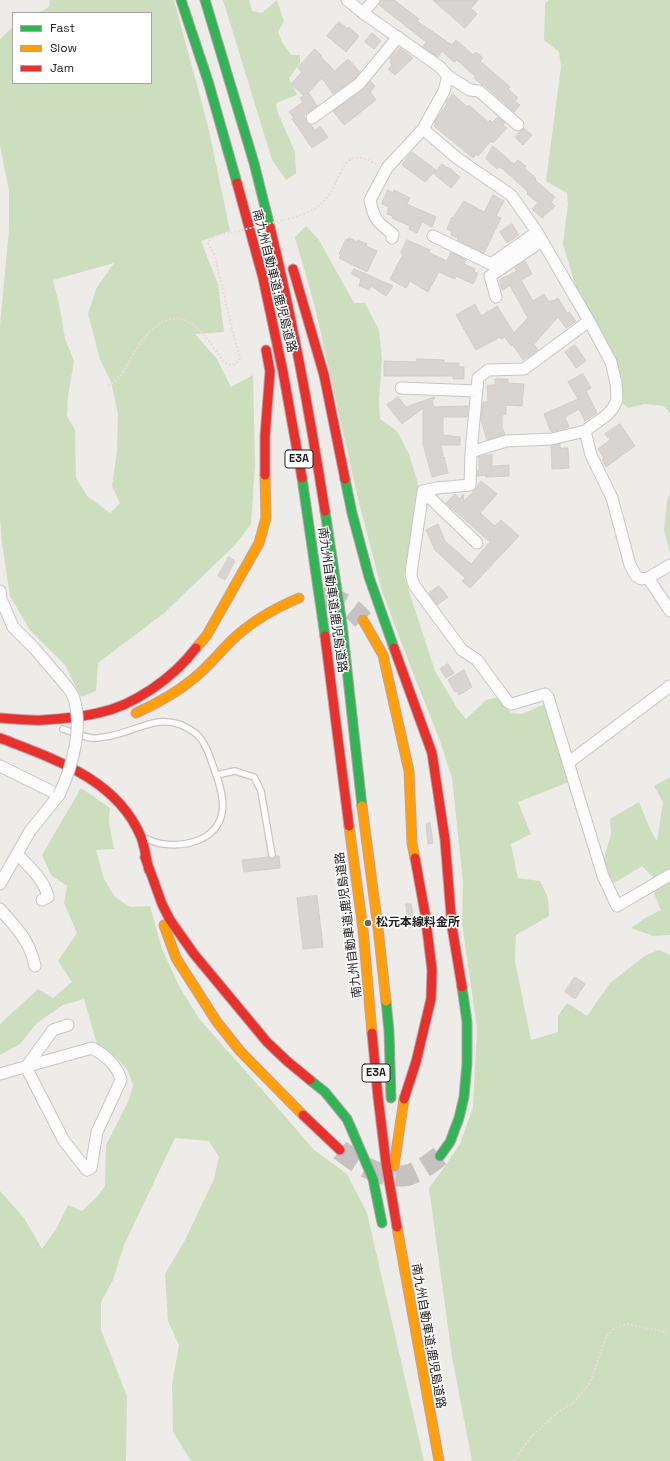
<!DOCTYPE html>
<html>
<head>
<meta charset="utf-8">
<style>
  body { margin:0 }
  #map { position:relative; width:670px; height:1461px; overflow:hidden; background:#eeece9; font-family:"Space Grotesk",sans-serif }
  canvas { display:block }
  .legend { position:absolute; left:12px; top:12px; width:140px; height:72px; box-sizing:border-box; background:#fff; border:1px solid #a6a6a6; margin:0; padding:5px 7px; list-style:none; font-size:12px; color:#202020 }
  .legend li { display:flex; align-items:center; gap:8px; height:20px }
  .legend b { width:20px; border:1px solid #a6a6a6 }
</style>
</head>
<body>
<div id="map">
<canvas width="670" height="1461"></canvas>
<ul class="legend">
<li><b style="height:5px;background:#30b455"></b>Fast</li>
<li><b style="height:5px;background:#ff9f0a"></b>Slow</li>
<li><b style="height:5px;background:#e5322d"></b>Jam</li>
</ul>
</div>
<script>
const context = document.querySelector('canvas').getContext('2d');
context.lineJoin = 'round';
function paint(path, color) { context.fillStyle = color; context.fill(path, 'evenodd'); }
function trace(path, color, width, dash) { context.strokeStyle = color; context.lineWidth = width; context.lineCap = dash ? 'butt' : 'round'; context.setLineDash(dash || []); context.stroke(path); }
function label(font, color, halo, rows, align = 'center') {
  context.font = font + ' "Space Grotesk","Noto Sans JP",sans-serif'; context.lineWidth = 3; context.setLineDash([]); context.textBaseline = 'middle'; context.strokeStyle = halo; context.fillStyle = color; for (const [text, x, y, turn = 0] of rows) {
    context.save(); context.translate(x, y); context.rotate((+turn || 0) * Math.PI / 180); context.textAlign = isNaN(turn) ? turn : align; if (halo) context.strokeText(text, 0, 0); context.fillText(text, 0, 0); context.restore();
  }
}
paint(new Path2D(`
  M50,0H174L208,126L230,231L201,241L218,284L224,332L195,334L217,359L231,387L253,375L255,464L251,524L235,545L163,614L98,663L96,691L81,697L65,665L30,630L10,596L2,543L0,518V325L9,230V191L0,145V39L13,27V83H151V13H38L49,7ZM114,263L96,289L88,314L100,359L111,382L118,414L117,451L112,486L120,503L110,513L87,496L76,478L75,430L67,416L68,396L74,361L65,339L60,308L53,280Z
  M223,0H249L252,11L262,13L277,0L284,21L278,32L282,42L291,55H300V63L289,78L297,95L276,103L277,111L295,152L296,173L286,180L272,160Z
  M549,0H670V413L664,406L645,404L628,408L616,397L612,361L584,315L563,244L568,204L567,193L546,181L561,67L559,52L544,40L545,3Z
  M306,226L319,240L354,303H365L379,330L382,358L379,401L380,419L397,431L409,454L419,487L404,576L435,671L457,708L466,719L486,700L499,697L511,713L522,714L545,704L569,782L518,802L531,834L511,844L518,878L540,881L548,898L549,916L516,935L515,961L531,1040L558,1032V1016L567,1003L587,1016L610,983L646,955L659,950L670,955V1461H472L452,1357L429,1188L443,1169L460,1144L473,1107L477,1028L462,923L463,882L452,778L439,738L409,663L382,591L359,503L315,307L295,237Z
  M670,492V553L664,530L667,502Z
  M670,777V935L653,936L631,928L645,918L661,910L654,893L653,877L642,866L614,883L602,864L611,834L610,819L639,802L650,829L657,841L663,802L654,786Z
  M81,788L110,808L109,822L114,849L96,850L104,879L115,897L130,907L150,906L162,949L179,986L200,1020L265,1093L313,1149L347,1174L367,1213L424,1461H191L173,1432L172,1385L179,1345L168,1321L165,1274L185,1240L214,1179L219,1157L209,1141L175,1138L124,1245L113,1280L101,1302V1330L127,1396L126,1461H0V1191L24,1218L42,1249L56,1229L68,1205L82,1211L97,1197L105,1186L106,1145L128,1102L133,1086L128,1071L116,1057L98,1048L84,999L63,1005L37,1023L20,1044L0,1055V1024L38,989L53,998L72,982L58,961L77,933L64,903L67,886L51,875L42,855Z`), '#ccdebd');
const building = new Path2D(`
  M381,0H394L419,19L417,21L452,45L456,40L473,55L476,52L483,58L480,61L510,87L508,89L518,98L515,101L520,105L514,112L484,85H482L474,78L476,77L457,60L454,62L442,51L438,57L423,47L426,42L379,5Z
  M433,0H478L471,8L477,14L465,28Z
  M339,22L348,29L349,27L359,36L346,52L327,36Z
  M372,33L381,41L374,49L365,42Z
  M400,48L413,58L395,75L388,69L392,65L390,62L391,60L390,58Z
  M315,49L322,56L321,57L335,71L348,59L360,72L354,79L333,94L322,78L307,94L309,93L317,106L304,115L306,122L311,125L315,130L320,126L328,137L312,148L292,119L294,118L289,112L303,102L300,98L304,96L291,84L302,72L298,68Z
  M370,81L375,86L370,92L376,100L344,125L333,111L363,90Z
  M453,94L467,107L469,105L488,122L490,120L492,122L498,117L505,123L503,125L507,128L493,143L491,141L478,156L477,154L473,158L434,126L436,124L434,123L441,112L447,104L446,102Z
  M524,128L532,135L523,145L515,137Z
  M493,146L514,164L518,160L526,166L524,168L536,178L535,180L555,197L551,202L555,206L542,218L532,209L538,203L527,194L528,192L503,169L499,167L497,169L486,159Z
  M412,152L436,170L425,182L402,165Z
  M442,164L447,168L448,167L460,177L451,188L434,174Z
  M388,190L393,193L394,190L410,198L407,204L436,217L432,227L422,222L417,233L409,229L410,226L392,218L393,216L387,214L389,207L382,204Z
  M493,195L504,201L496,216L501,218L484,253L457,240L458,238L451,235L452,232L447,229L452,217L453,218L464,201L484,212Z
  M512,224L519,235L507,243L500,232Z
  M349,238L357,242L358,240L367,244L366,246L377,251L367,272L339,258L341,255L339,254L346,239L348,240Z
  M407,240L430,250L428,252L447,261L451,252L466,260L464,264L475,269L474,272L478,273L473,284L456,276L455,279L439,272L428,292L410,281L406,288L390,279L403,254L401,253Z
  M525,261L532,274L521,280L533,301L544,294L549,302L552,300L553,301L558,298L567,313L569,312L576,321L566,328L558,317L534,344L538,350L523,360L513,345L511,346L505,337L501,339L500,337L476,350L456,315L475,304L481,316L497,306L514,333L528,318L510,286L502,290L499,280L517,271L515,268Z
  M354,269L364,273L393,286L386,296L371,286L369,290L359,286L361,279L352,274Z
  M575,345L586,361L576,368L565,352Z
  M417,359L444,360V363H459V367H464V379H453V376H384V361L417,362Z
  M583,374L591,388L586,391L597,413L585,421L579,409L565,417L569,427L551,432L544,414L578,399L568,382Z
  M495,379H508V383L524,384L522,406L506,405V414L502,415V427L505,434L487,440L481,420L483,402H488L487,385H495Z
  M398,397L406,407L434,397L435,398L432,400L434,407L468,406L467,417H443V435L460,437V445H441L443,455L440,457H444L448,473L432,477L423,444V408L402,424L387,405Z
  M620,424L635,446L606,467L602,460L604,458L598,449L610,440L605,434Z
  M560,444V448H568L569,468L552,469L551,446Z
  M492,455V468L494,466L509,465V476L485,477L487,475L477,476V471L479,469V457Z
  M481,481L497,494L480,513L495,526L501,520L519,536L470,588L462,581L465,578L435,550L426,530L438,524L445,541L471,564L490,542L446,503L455,494L460,499L463,494L464,501L476,489Z
  M229,557L235,561L225,580L218,576Z
  M439,586L448,597L437,605L429,593Z
  M448,664L454,673L446,678L440,669Z
  M464,670L472,687L459,695L457,691L455,692L448,680Z
  M430,823L433,843L428,844L426,824Z
  M276,856H279L280,868L244,872L242,860L268,857L272,859Z
  M317,896L323,947L303,949L297,898Z
  M406,904H411L415,927H409Z
  M575,977L585,984L575,999L565,992Z`);
paint(building, '#d7d4d1');
trace(building, '#d1cdca', 1);
trace(new Path2D(`
  M324,598C339,598 354,609 363,620
  M340,1150C357,1163 371,1173 393,1176C399,1176 405,1177 411,1174C422,1170 431,1163 440,1156`), '#c5c3c1', 21, [21, 10]);
const lane = new Path2D(`
  M63,729C72,732 83,737 92,738C96,739 100,737 104,737C138,733 160,708 194,732C204,739 209,754 213,766C218,779 225,798 222,813C217,839 188,847 164,844C158,844 152,841 147,839
  M216,775L235,771L254,777L261,791L272,855`);
const street = new Path2D(`
  M347,0L363,13L440,67L448,76L444,91L423,129L457,158L511,195L537,232L589,321L611,362L616,383L617,400L613,408L607,415L585,431L552,439L506,441L471,452L478,378L488,370L524,369L589,321
  M363,13L374,0
  M448,76L470,90L479,91L518,125
  M312,118L359,84L398,37
  M433,236L491,264L537,232
  M392,238L393,234C378,223 374,220 370,200L387,168L423,129
  M496,297L490,276L542,241
  M401,388L477,391
  M585,431L591,455L612,498L630,565L636,576L641,579L648,578L670,565
  M471,452L470,485L437,488L423,491L412,566L411,575L414,585L462,650L477,660L508,702L512,704L545,694L548,697L603,876L617,906L670,875
  M423,491L477,543
  M648,578L670,611
  M0,591L1,599L13,627L34,648L64,683
  M568,763L670,686
  M0,766L59,795L30,831L0,884
  M17,854C29,866 45,881 48,897L42,900
  M0,909C17,929 29,939 35,966
  M26,1067L53,1030L68,1025
  M0,1074L92,1048C104,1054 118,1066 121,1080L97,1132L91,1168L87,1170L64,1141L26,1067`);
const fast = new Path2D(`
  M181,0L208,81L237,183
  M205,0L254,163L270,227
  M302,478L325,636
  M345,479L352,513L369,577L394,648
  M325,511L342,624L362,806
  M386,1001L389,1031L391,1098
  M310,1080L325,1092L347,1119L373,1179L382,1223
  M440,1156L450,1142L459,1118L464,1097L467,1063V1022L462,987`);
const slow = new Path2D(`
  M363,620L383,655L409,771L412,843L415,858
  M196,648L207,635L259,543L266,518L265,475
  M136,713C156,704 176,693 193,679C208,667 219,653 232,640C252,621 275,608 299,598
  M362,806L378,928L386,1001
  M349,826L363,929L372,1033
  M164,925L176,958L217,1022L240,1051L303,1115
  M394,1166L404,1099
  M397,1227L439,1461`);
const jam = new Path2D(`
  M237,183L263,278L283,372L302,478
  M270,227C293,321 310,415 325,511
  M293,269L324,375L345,479
  M265,475V436L270,371L266,350
  M325,636L349,826
  M394,648L432,753L445,840L452,927L462,987
  M0,718C14,719 29,721 43,720C61,719 80,717 98,713C134,706 174,677 196,648
  M0,738C54,759 117,779 141,837C145,847 146,859 149,870
  M145,857L162,904L170,920L194,954L267,1042L287,1061L310,1080
  M372,1033L378,1097L386,1163L397,1227
  M404,1099L416,1062L431,999L432,970L425,913L415,858
  M303,1115L340,1150`);
trace(lane, '#c7c6c5', 8);
trace(street, '#c7c6c5', 13);
trace(fast, '#c59eae', 11);
trace(slow, '#c59eae', 11);
trace(jam, '#c59eae', 11);
trace(new Path2D(`
  M288,219C305,215 322,207 331,192C336,184 344,160 353,158C361,156 370,161 377,164
  M108,386C122,378 128,364 136,350C145,334 166,310 187,321C203,329 214,349 224,362C231,367 236,365 240,358L233,333L216,261L214,254L208,243C211,235 222,235 230,233
  M514,1461L530,1438L558,1412L573,1403L590,1383L606,1337L615,1328L628,1324L661,1331L670,1335`), '#ecd9d9', 2, [2, 2]);
trace(lane, '#fcfcfc', 5.5);
trace(street, '#fcfcfc', 11);
trace(fast, '#30b455', 9);
trace(slow, '#ff9f0a', 9);
trace(jam, '#e5322d', 9);
const streetBridge = new Path2D(`
  M59,795C72,768 84,726 73,696C71,691 67,687 64,683`);
trace(streetBridge, '#c7c6c5', 13, []);
trace(new Path2D(`
  M230,233L288,219`), '#ecd9d9', 2, [2, 2]);
trace(streetBridge, '#fcfcfc', 11);
for (const [x, y, r, color] of [
  [368,923,4,"#686766"]
]) { const dot = new Path2D(); dot.arc(x, y, r, 0, 2 * Math.PI); context.fillStyle = color; context.fill(dot); trace(dot, '#fff', 1.5); }
for (const [x, y, w] of [
  [299,459,28],
  [376,1073,28]
]) { const box = new Path2D(); box.roundRect(x - w / 2, y - 9, w, 18, 3); context.fillStyle = '#fff'; context.fill(box); trace(box, '#202020', 1); }
label('bold 11px', '#202020', null, [
  ["E3A",299,459],
  ["E3A",376,1073]
]);
label('12px', '#202020', '#fff', [
  ["南九州自動車道;鹿児島道路",274,281,76],
  ["南九州自動車道;鹿児島道路",332,600,82],
  ["南九州自動車道;鹿児島道路",349,925,-97],
  ["南九州自動車道;鹿児島道路",428,1336,80]
]);
label('bold 12px', '#202020', '#fff', [
  ["松元本線料金所",376,923]
], 'left');
</script>
</body>
</html>
